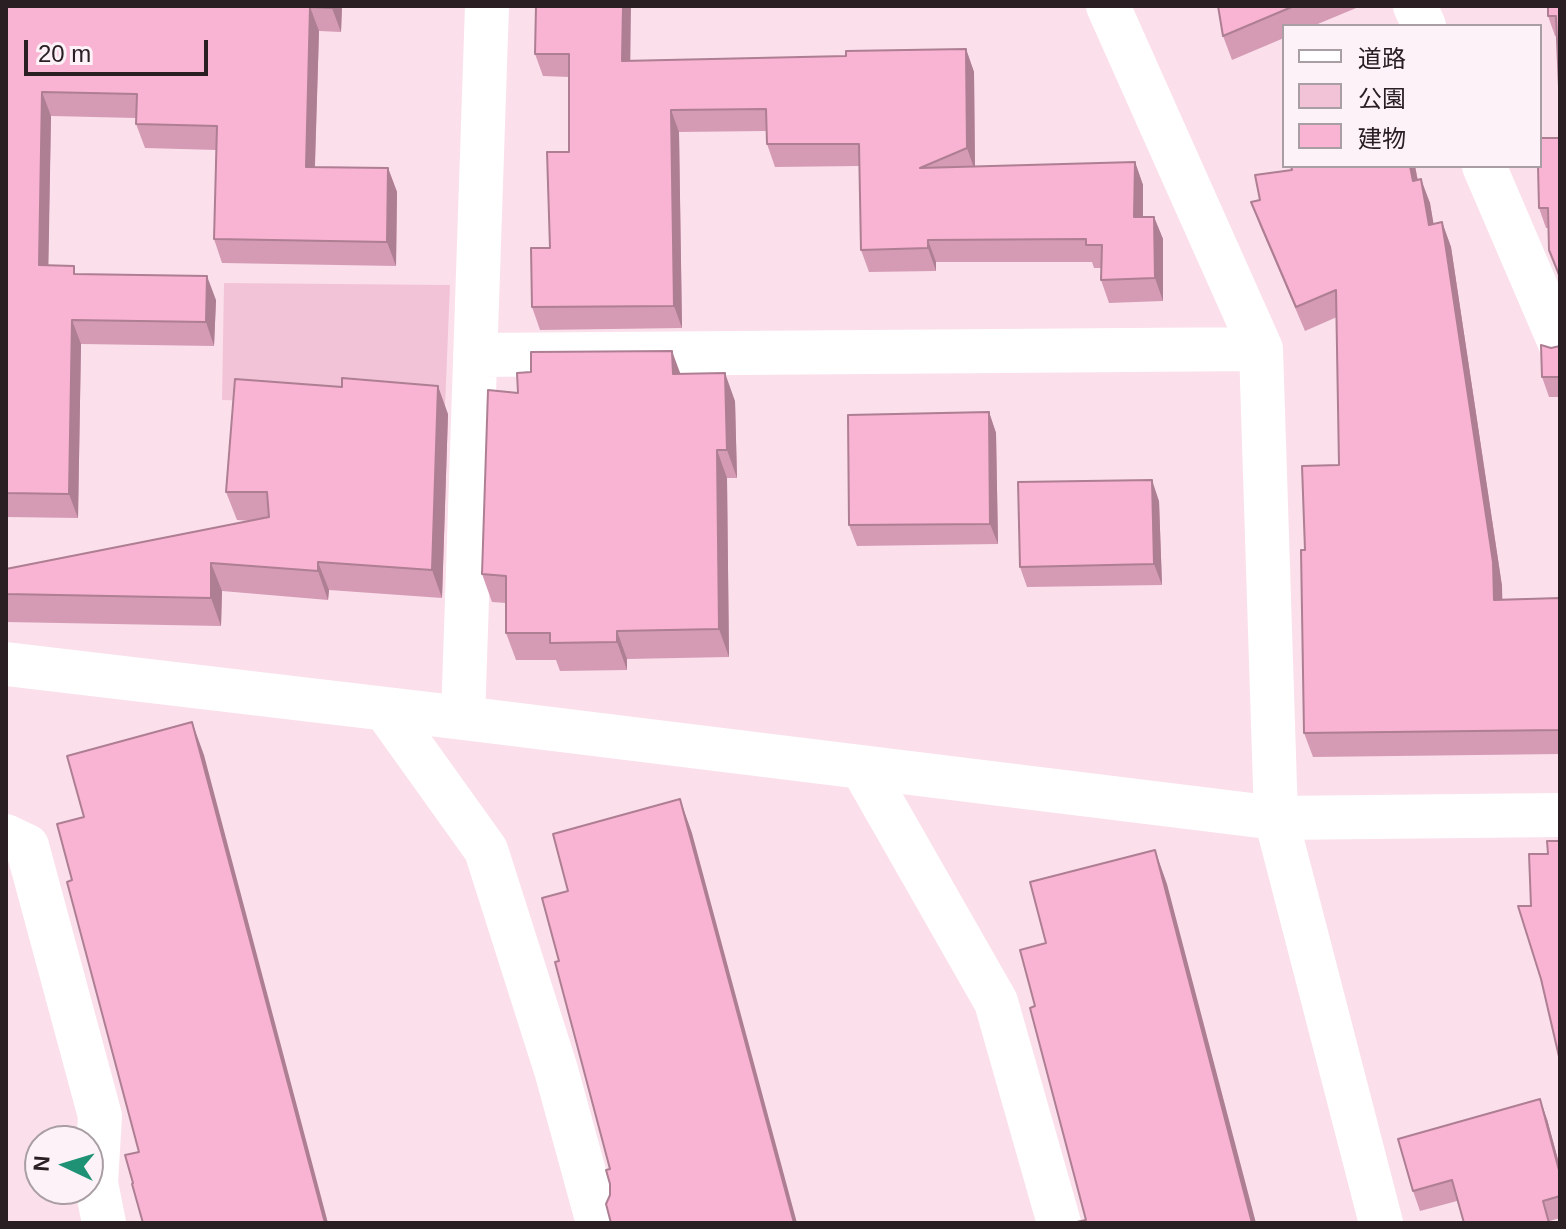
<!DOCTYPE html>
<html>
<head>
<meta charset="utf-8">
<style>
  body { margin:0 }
  #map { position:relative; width:1566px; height:1229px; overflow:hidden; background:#fbe0eb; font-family:Arial,"Noto Sans JP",sans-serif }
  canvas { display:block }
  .frame { position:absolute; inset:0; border:8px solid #2a2024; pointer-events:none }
  .legend { position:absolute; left:1282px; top:24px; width:260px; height:144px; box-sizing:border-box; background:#fdf2f7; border:2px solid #a99ea3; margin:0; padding:10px 14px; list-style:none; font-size:24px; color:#2a2024 }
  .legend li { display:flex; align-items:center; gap:16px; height:40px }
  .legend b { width:40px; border:2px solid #a99ea3 }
  .north { position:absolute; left:24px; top:1125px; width:80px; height:80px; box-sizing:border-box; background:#fdf2f7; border:2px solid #a99ea3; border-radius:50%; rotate:274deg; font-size:22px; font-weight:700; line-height:32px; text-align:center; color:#2a2024 }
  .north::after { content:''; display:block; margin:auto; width:28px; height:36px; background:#1f9275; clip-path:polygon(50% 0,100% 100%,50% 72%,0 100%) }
  .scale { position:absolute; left:24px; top:40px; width:184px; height:36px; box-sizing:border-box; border:4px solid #2a2024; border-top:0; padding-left:10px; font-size:24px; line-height:28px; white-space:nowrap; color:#2a2024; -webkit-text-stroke:6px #fdf2f7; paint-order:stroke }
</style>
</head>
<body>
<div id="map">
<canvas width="1566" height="1229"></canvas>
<div class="frame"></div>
<ul class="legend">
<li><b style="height:10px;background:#fff"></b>道路</li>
<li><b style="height:22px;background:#f2c3d7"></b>公園</li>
<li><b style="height:22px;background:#f8b4d2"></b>建物</li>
</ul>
<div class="north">N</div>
<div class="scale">20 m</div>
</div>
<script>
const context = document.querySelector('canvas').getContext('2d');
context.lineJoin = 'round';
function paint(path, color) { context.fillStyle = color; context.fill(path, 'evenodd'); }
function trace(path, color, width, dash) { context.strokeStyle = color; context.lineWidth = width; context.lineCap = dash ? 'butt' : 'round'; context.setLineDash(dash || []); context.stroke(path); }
paint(new Path2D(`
  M224,283L450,285L445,407L222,400Z`), '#f2c3d7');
trace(new Path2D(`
  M1108,6L1261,349L1276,818L1381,1223
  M1415,6L1424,26
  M1484,166L1560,343
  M475,355L1261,349
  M6,664L463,718L1276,818L1560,815
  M385,709L486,850L556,1070L598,1223
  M463,718L487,6
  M862,767L996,1002L1059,1223
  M6,836L27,846L100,1116L96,1183L104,1223`), '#fff', 44);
paint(new Path2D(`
  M6,6H342L341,32L319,31L315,167L388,168L397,192L396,266L222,263L214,239L216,150L145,148L136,124V118L51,116L48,265L77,274L216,300L214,346L81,344L78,518L6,517Z
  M536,6L630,61L846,56L966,49L974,72L975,167L1135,162L1143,185V217H1154L1163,239V301L1109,303L1101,280V268H1094L1092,262H936V271L869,272L861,250L860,166L775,167L767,144L766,131L679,132L682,328L540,330L532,307L550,248L569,152V77L543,76L535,54Z
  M1218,6H1361L1313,26H1284V38L1232,60L1223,36Z
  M1560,6L1557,36H1555L1548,16Z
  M1560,138V280L1549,250L1548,228H1546L1539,208Z
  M1415,166L1418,180L1430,203L1433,224L1442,222L1451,247L1502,586V599L1560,598V754L1313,757L1304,733L1305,550L1339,465L1337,317L1305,331L1260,226L1251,202Z
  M1560,346V397H1549L1542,377L1551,348Z
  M681,374L735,401L737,478H727L729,657L627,659V670L560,671L556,660H516L506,633V603L492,602L482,574L518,393Z
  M989,412L996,433L998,544L857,546L849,525Z
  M448,414L442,598L329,590L328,600L222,591L221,626L6,622V569L252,521L237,520L226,492Z
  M1159,501L1162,585L1027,587L1020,567Z
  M1547,1119L1560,1167V1218L1550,1221L1551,1223H1464L1457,1201L1420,1211L1413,1191Z`), '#d59bb5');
paint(new Path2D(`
  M332,6H342L341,32L332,8Z
  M623,6H631L630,84L622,61Z
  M310,7L319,31L314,191L306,167Z
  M966,49L974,72L975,171L967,148Z
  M42,92L51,116L48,289L39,265Z
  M671,110L679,132L682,328L674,306Z
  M1135,162L1143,185V240L1134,217Z
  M1410,166H1415L1422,205L1413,181Z
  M388,168L397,192L396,266L387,242Z
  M1421,179L1430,203L1438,249L1429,225Z
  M1154,217L1163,239V301L1155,278Z
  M1442,222L1451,247L1502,586L1503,624L1494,600Z
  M928,240L936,262V271L928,248Z
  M207,276L216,300L214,346L206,322Z
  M72,320L81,344L78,518L69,494Z
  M672,351L682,378L673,374Z
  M725,373L735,401L737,478L727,450Z
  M438,386L448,414L442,598L432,570Z
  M989,412L996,433L998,544L990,524Z
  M717,450L727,478L729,657L719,629Z
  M1152,480L1159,501L1162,585L1154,564Z
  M318,562L329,590L328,600L318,571Z
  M211,563L222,591L221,626L211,598Z
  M617,631L627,659V670L617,642Z
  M192,722L204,755L328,1223H325Z
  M680,799L692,833L797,1223H794Z
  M1155,850L1167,884L1256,1223H1252Z
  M1540,1099L1547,1119L1560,1167V1174Z`), '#ae7e93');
const building = new Path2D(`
  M6,6H332V8L310,7L306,167L388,168L387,242L214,239L217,126L136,124L137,94L42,92L39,265L74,266V274L207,276L206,322L72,320L69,494L6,493Z
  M536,6H623L622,61L846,56V51L966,49L967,148L920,168L1135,162L1134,217H1154L1155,278L1101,280L1102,245H1086V239L928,240V248L861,250L859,144H767L766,109L671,110L674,306L532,307L531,248H550L547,152H569V54H535Z
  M1218,6H1294L1223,36Z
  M1548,6H1560V111L1556,16H1548Z
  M1540,138H1560V277L1549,250L1548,208H1539L1538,166H1540Z
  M1291,166H1410L1413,181L1421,179L1429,225L1442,222L1493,562L1494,600L1560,598V730L1304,733L1301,550H1305L1302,466L1339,465L1336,290L1296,307L1251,202L1260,200L1255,175L1292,170Z
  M1541,345L1551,348L1560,346V377H1542Z
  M672,351L673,374L725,373L727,450H717L719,629L617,631V642L550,643V633H506V576L482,574L488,390L518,393L517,373L531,372V352Z
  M342,378L438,386L432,570L318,562V571L211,563V598L6,594V569L269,517L267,492H226L235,379L342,387Z
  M989,412L990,524L849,525L848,415Z
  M1152,480L1154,564L1020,567L1018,482Z
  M192,722L325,1223H143L132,1184L133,1183L125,1155L139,1152L67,882L72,880L57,824L84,817L67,756Z
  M680,799L794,1223H611L606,1204L610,1195V1184L606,1170L610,1169L555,962L559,961L542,898L568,891L553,834Z
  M1547,841H1560V1061L1541,979L1518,906H1531L1529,854H1548Z
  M1155,850L1252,1223H1072L1086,1220L1030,1008L1035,1006L1020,950L1046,943L1030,882Z
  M1540,1099L1560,1174V1196L1543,1201L1549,1223H1464L1452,1180L1413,1191L1398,1139Z`);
paint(building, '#f8b4d2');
trace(building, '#ae7e93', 2);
</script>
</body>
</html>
